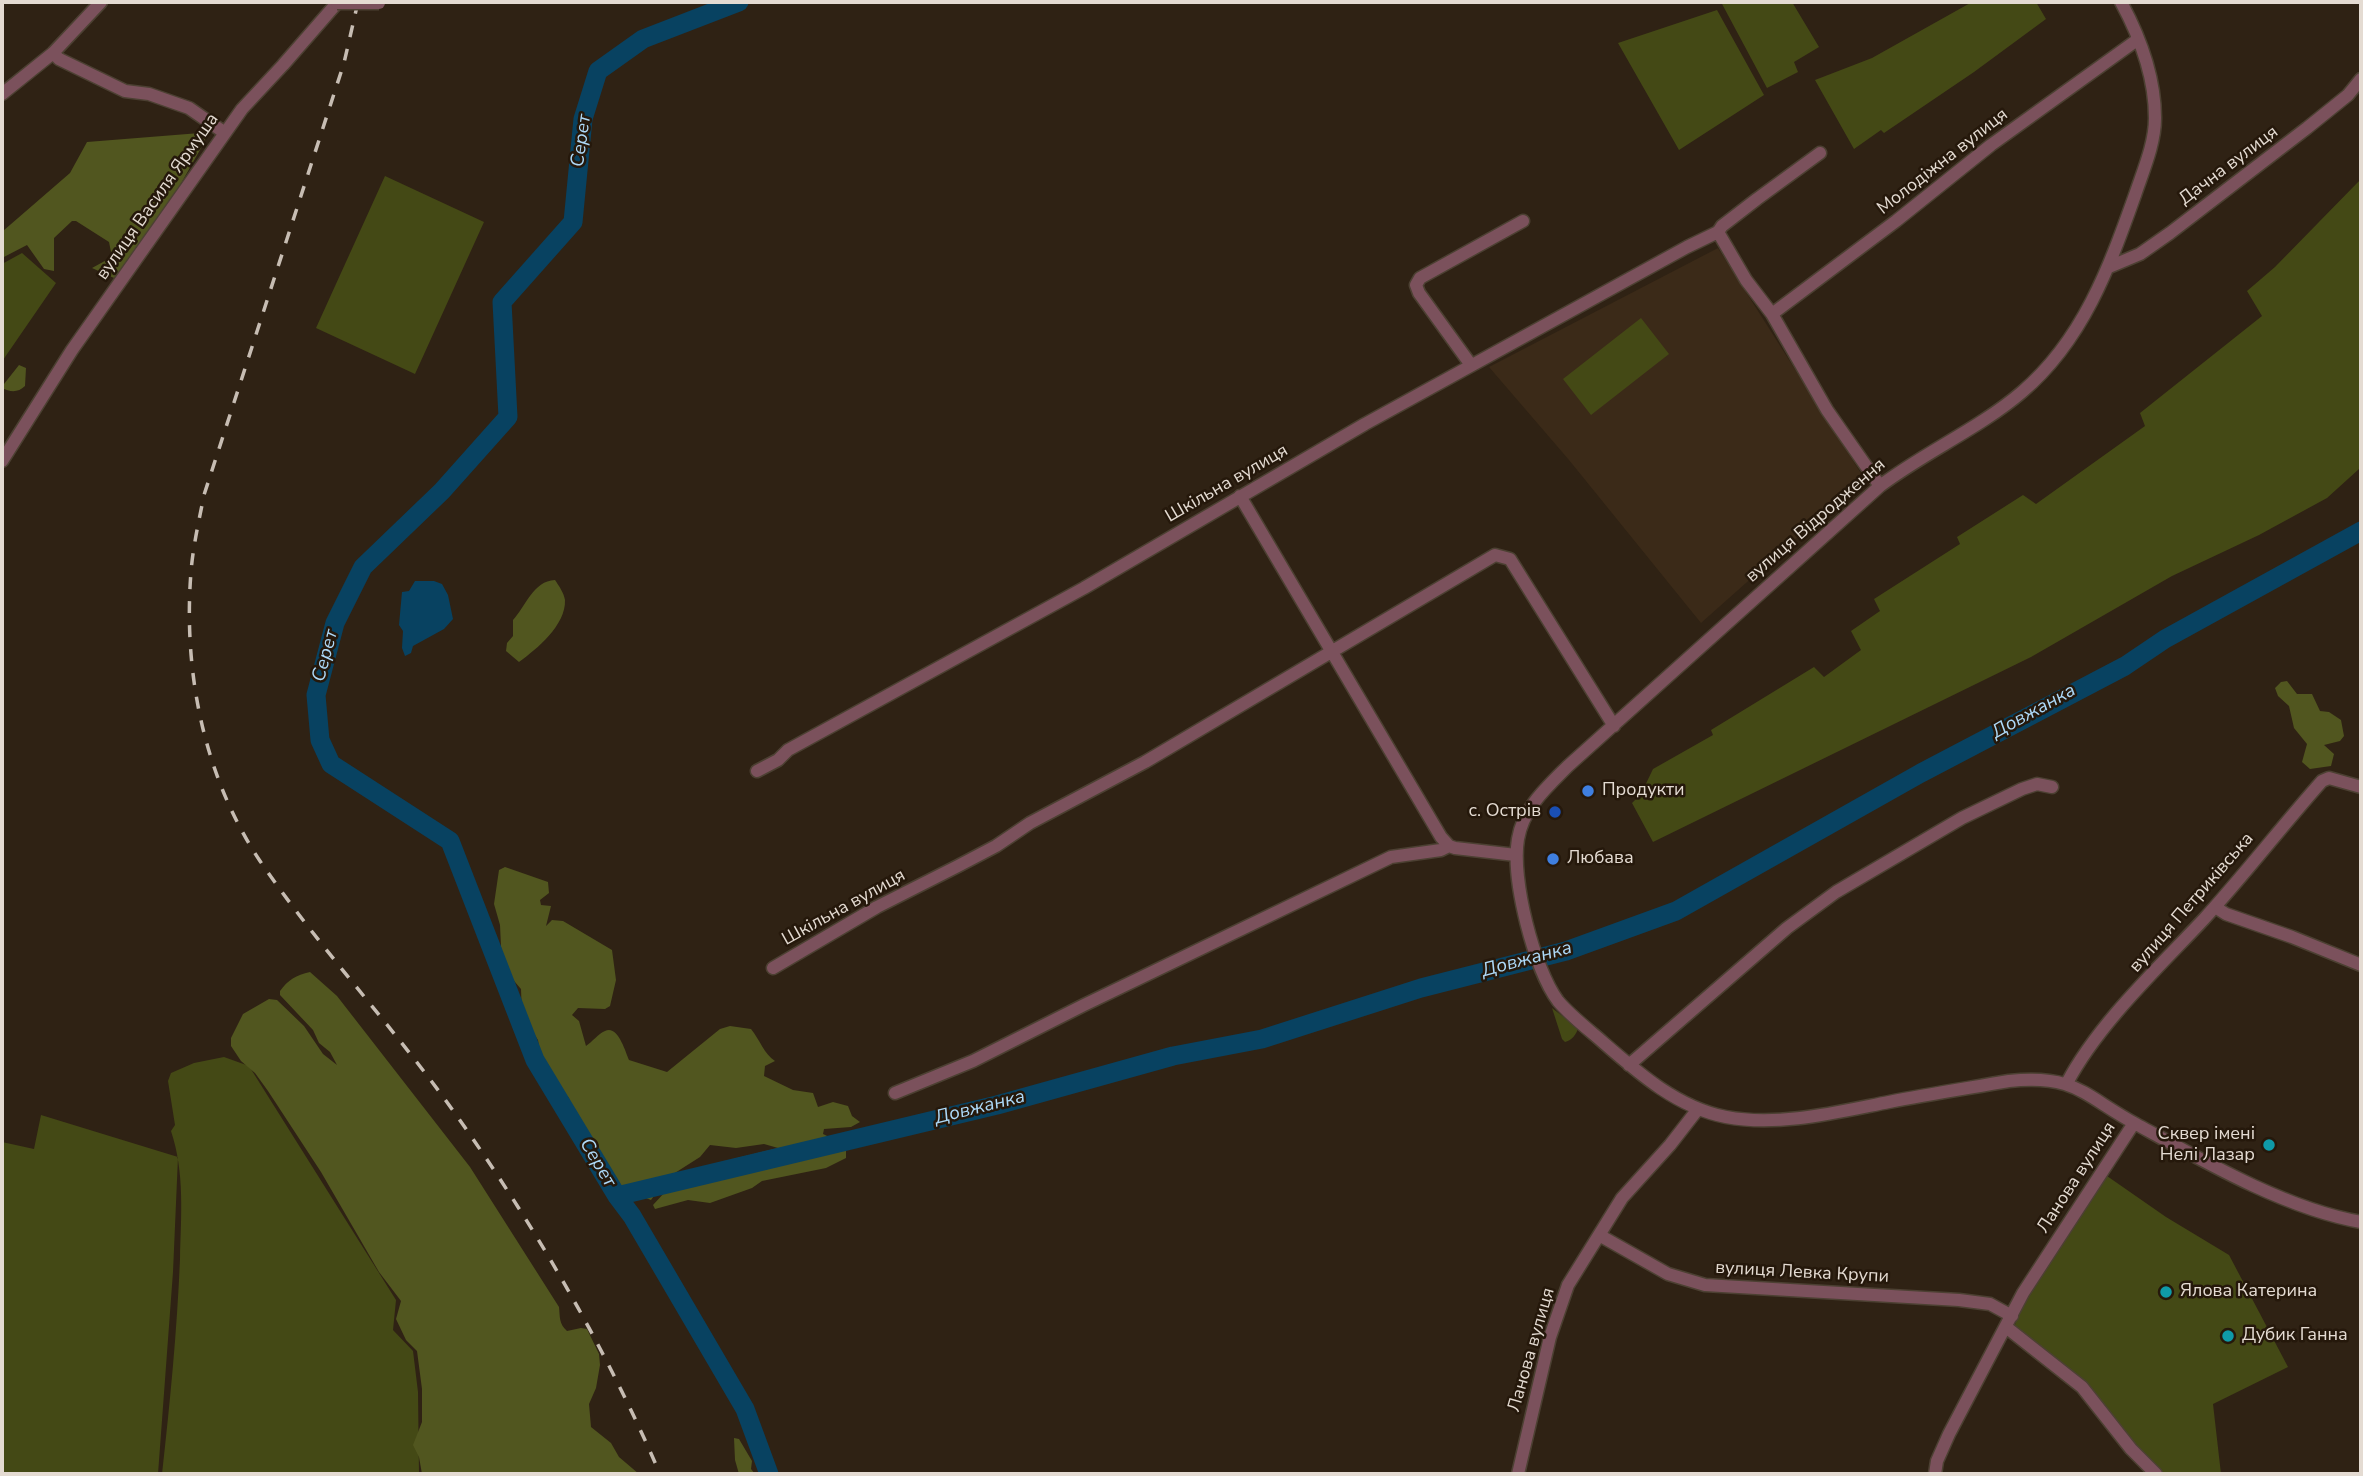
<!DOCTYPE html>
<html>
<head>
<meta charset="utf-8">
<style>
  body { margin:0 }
  #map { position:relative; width:2363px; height:1476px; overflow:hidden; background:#2f2214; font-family:"Nunito Sans",sans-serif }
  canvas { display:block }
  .frame { position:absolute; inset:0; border:4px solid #e4dbd2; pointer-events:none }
</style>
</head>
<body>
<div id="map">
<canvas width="2363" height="1476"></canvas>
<div class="frame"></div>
</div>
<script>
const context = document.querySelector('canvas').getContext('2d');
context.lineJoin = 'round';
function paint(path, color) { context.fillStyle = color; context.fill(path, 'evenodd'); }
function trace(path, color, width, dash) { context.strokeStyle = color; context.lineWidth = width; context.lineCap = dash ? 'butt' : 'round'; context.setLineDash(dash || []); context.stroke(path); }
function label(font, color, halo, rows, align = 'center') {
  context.font = font + ' "Nunito Sans",sans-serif'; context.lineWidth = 5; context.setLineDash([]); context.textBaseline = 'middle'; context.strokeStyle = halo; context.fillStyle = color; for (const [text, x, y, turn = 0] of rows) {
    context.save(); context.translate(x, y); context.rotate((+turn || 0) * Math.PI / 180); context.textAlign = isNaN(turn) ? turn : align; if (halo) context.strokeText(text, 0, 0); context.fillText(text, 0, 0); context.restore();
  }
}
paint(new Path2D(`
  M1718,248L1864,478L1701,623L1569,460L1489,367Z`), '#3b2a18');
paint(new Path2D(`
  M1721,2H1792L1819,47L1794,62L1798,72L1767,88Z
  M1972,2H2036L2046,19L1974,72L1884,133L1881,130L1854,149L1815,80L1872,58Z
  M1717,10L1764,95L1679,150L1618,43Z
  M385,176L484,222L415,374L316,328Z
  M2361,179V465L2359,469L2327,498L2259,535L2172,576L2031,657L1653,842L1632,803L1641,794L1653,769L1713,735L1711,730L1814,667L1824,677L1861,650L1851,631L1880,611L1874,599L1960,544L1957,537L2023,495L2036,504L2145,426L2140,413L2262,316L2247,291L2275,267Z
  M22,253L56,283L3,360L2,264Z
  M1641,318L1669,354L1591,415L1563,379Z
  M1552,1008L1578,1028C1577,1034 1571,1041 1565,1042L1562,1039Z
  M224,1057L249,1066L396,1300L393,1330L413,1351L418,1392L419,1474H162C170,1403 177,1331 180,1259C181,1216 185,1173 171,1131L175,1125L168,1081L171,1073L194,1063Z
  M41,1115L178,1157L173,1272L158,1474H2V1142L34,1149Z
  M2107,1176L2166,1217L2229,1255L2288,1367L2213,1404L2221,1474H2162L2014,1327L2023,1305L2055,1253Z`), '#444915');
paint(new Path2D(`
  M200,133L205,138V141L170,203L114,278L92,268L112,257L109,242L76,221H72L54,238V271L44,269L27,245L2,258L3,231L70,173L87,142Z
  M19,365L26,368L25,386C18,393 10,392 2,388V383L4,384Z
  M555,580C559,586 564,593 565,600C566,625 537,649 519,662L506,651L507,643L513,636V620C526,606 533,581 555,580Z
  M2287,681L2297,694H2312L2320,711L2329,712L2341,720L2344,736L2340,741L2324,745L2334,754L2331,766L2310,769L2302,762L2307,744L2294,728L2289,706L2278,696L2275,688L2281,682Z
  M505,867L548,882L549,893L540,900L541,905L551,906L546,926L552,920L563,921L612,950L616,980L610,1006L605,1009L578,1008L572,1015L579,1021L586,1046C592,1042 598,1034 605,1031C618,1025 625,1051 629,1060L667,1072L720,1029L730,1026L751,1029C760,1040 764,1054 775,1061L765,1066L764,1076L793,1090L813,1093L818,1107L833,1102L848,1106L852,1116L860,1122L851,1127L824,1129L823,1134L846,1145V1158L826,1168L762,1181L752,1188L710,1203L688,1200L655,1209L653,1205L676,1180L721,1162L778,1148L764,1144L736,1148L710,1145L700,1157L667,1178L651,1200L611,1185L590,1150L573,1135L569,1098L543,1075L538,1040L522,1016L521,989L502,967L500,925L494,904L499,870Z
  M310,972L337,996L470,1167L559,1307C560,1317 559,1324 567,1331L581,1328L587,1329L599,1354L600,1365L596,1388L589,1404L591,1427L611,1443L619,1457L639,1474H422L419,1457L413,1445L422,1422V1389L417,1351L406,1340L396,1319L401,1301L379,1272L321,1172L268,1091L255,1073L241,1061L231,1046V1038L243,1014L269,999L277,1000L304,1026L323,1054L337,1065L330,1052L319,1043L313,1030L280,995V991C288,980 296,975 310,972Z
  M734,1438L739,1439L752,1461L751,1469L755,1474H739L735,1460Z`), '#51561f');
paint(new Path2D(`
  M415,581H434L442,584L448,595L453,619L444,629L413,646L411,653L405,656L402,648L403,631L399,625L402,592L409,591Z`), '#084261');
trace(new Path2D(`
  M739,2L643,39L598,71L583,119L573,222L502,302L508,417L442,491L363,567L335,623L316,695L320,740L331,764L450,841L535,1060L617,1196L632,1216L745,1409L769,1474
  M617,1196L997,1105L1173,1056L1262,1039L1421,988L1566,951L1676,911L1921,773L2125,666L2165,639L2361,531`), '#084261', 19);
const minor = new Path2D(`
  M2121,2C2140,37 2155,78 2155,118C2155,144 2143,171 2135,195C2109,268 2083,340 2022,392C1980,428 1925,452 1880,486L1568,766C1547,787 1523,808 1518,839C1511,879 1534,969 1558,1001C1569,1014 1584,1026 1597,1037C1635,1070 1675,1107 1726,1117C1779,1127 1838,1112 1889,1102C1929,1094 1969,1088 2009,1081C2076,1074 2084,1096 2136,1124C2203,1161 2286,1209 2361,1222
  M53,53L59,59L125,91L149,94L189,108L225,133
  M2,94L53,53L101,2
  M1718,232L1746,280L1772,314L1827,410L1880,486
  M2109,267L2140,254L2170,233L2307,128L2348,95L2361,79
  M1772,314L1896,221L1991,145L2137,40
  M1471,365L1419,293L1416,285L1420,278L1523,221
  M2,461L72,350L242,109L283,65L337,3
  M1240,496L1441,837L1449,846L1455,848L1516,855
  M757,771L778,760L788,750L1084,588L1365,424L1687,247L1718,232L1722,226L1757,199L1820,153
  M2215,907L2226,914L2292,937L2361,965
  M773,968L877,907L958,866L996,846L1030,823L1145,762L1495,555L1510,559L1614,726
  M1629,1065L1787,928L1836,892L1962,818L2022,789L2037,784L2052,787
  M2067,1083C2098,1024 2158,968 2204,919C2245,874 2282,826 2322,781L2329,778L2361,787
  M895,1093L973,1061L1084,1005L1391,857L1441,850L1449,846
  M1599,1235L1668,1274L1705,1285L1959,1300L1990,1304L2012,1316
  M2006,1327L2082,1387L2131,1449L2156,1474
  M1518,1474L1550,1337L1568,1285L1622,1198L1670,1145L1698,1109
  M1935,1474L1937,1461L1949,1434L2023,1293L2134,1123`);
trace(minor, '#4c4032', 15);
trace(minor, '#7b515c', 12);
trace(new Path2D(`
  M358,2L344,63L204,495C199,521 193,546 191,572C183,672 204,777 260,861C318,946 389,1022 449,1105C531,1219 604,1344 660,1474`), '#c7bdb3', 3.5, [12, 12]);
const minorBridge = new Path2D(`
  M337,3H379`);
trace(minorBridge, '#4c4032', 15, []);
trace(minorBridge, '#7b515c', 12);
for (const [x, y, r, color] of [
  [1588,791,7,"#3f7fe0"],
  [1555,812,7,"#1a4fb4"],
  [1553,859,7,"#3f7fe0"],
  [2269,1145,7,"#0f9aa8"],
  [2166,1292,7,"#0f9aa8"],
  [2228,1336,7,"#0f9aa8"]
]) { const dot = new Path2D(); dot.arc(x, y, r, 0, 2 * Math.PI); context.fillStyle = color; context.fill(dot); trace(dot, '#25180b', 2.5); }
label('18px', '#e4dbd2', '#25180b', [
  ["Молодіжна вулиця",1943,162,-38],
  ["Дачна вулиця",2229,166,-37],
  ["вулиця Василя Ярмуша",158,197,-55],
  ["Шкільна вулиця",1227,484,-30],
  ["вулиця Відродження",1816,521,-41],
  ["вулиця Петриківська",2192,903,-49],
  ["Шкільна вулиця",844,908,-29],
  ["Ланова вулиця",2077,1178,-57],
  ["вулиця Левка Крупи",1802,1273,3],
  ["Ланова вулиця",1532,1350,-74]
]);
label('18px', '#e4dbd2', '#25180b', [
  ["Продукти",1602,791],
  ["с. Острів",1541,812,"right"],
  ["Любава",1567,859],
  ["Сквер імені",2255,1135,"right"],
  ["Нелі Лазар",2255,1156,"right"],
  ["Ялова Катерина",2180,1292],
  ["Дубик Ганна",2242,1336]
], 'left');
label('italic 19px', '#add9f8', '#25180b', [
  ["Серет",582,141,-82],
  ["Серет",326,656,-75],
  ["Довжанка",2034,712,-29],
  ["Довжанка",1527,960,-15],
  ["Довжанка",980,1108,-14],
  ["Серет",597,1163,59]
]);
</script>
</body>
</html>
